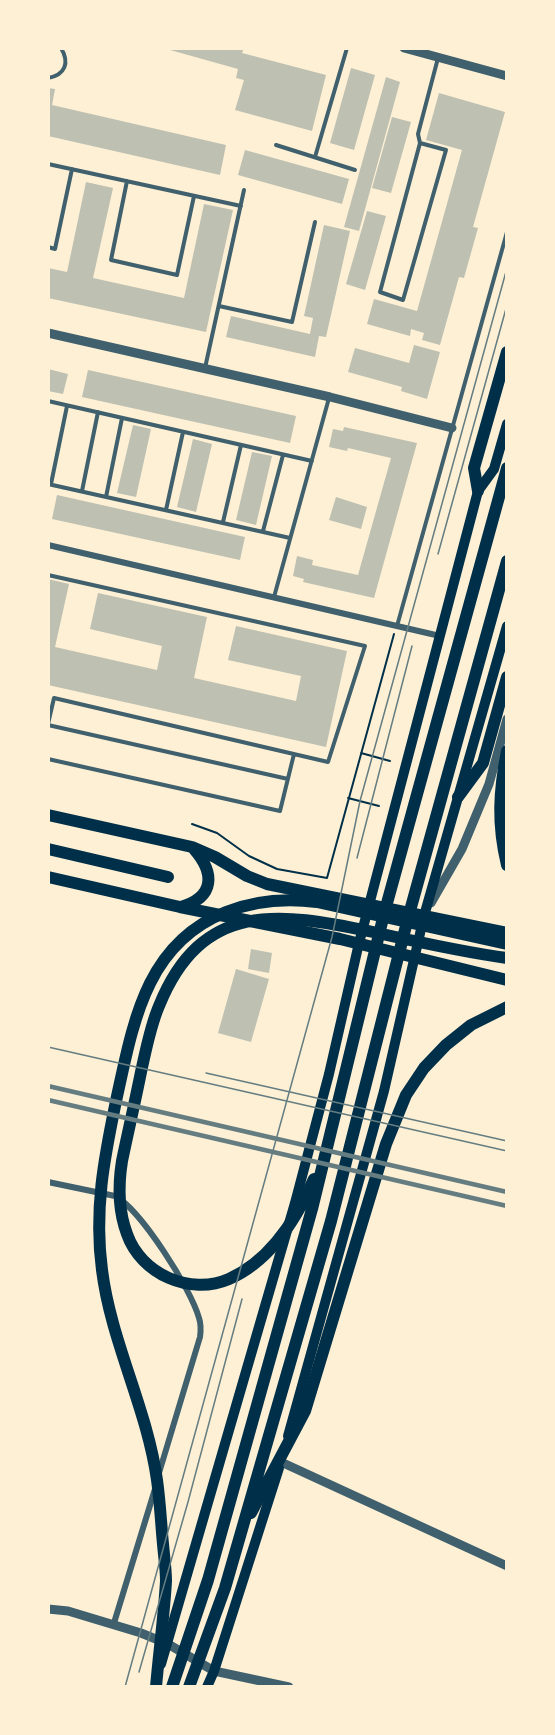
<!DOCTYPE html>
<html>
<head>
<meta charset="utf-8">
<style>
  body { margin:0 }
  #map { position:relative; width:555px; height:1735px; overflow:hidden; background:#fdf0d5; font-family:Inter,sans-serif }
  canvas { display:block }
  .frame { position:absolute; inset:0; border:50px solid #fdf0d5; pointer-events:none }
</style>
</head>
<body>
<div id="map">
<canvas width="555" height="1735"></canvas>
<div class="frame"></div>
</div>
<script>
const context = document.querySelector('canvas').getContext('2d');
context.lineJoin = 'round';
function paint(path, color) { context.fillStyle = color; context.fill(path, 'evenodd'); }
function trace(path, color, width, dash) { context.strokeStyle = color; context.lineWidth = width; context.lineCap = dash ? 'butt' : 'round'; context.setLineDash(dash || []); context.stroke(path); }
paint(new Path2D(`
  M163,48H244L242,53L326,75L312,131L235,110L244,80L236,78L238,69Z
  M351,68L375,75L354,150L330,143Z
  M386,77L400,82L359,231L344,227Z
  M48,88L55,89L52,105L226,145L220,175L48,136Z
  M439,93L505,112L473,227L478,228L464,278L459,277L440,345L422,340L424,333L411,329L410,336L367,324L374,299L417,311L462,150L426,140Z
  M392,117L411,122L391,193L372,188Z
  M245,150L349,179L342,204L238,175Z
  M86,182L113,188L93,278L184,298L204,204L233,210L206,332L48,298V268L67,272Z
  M367,211L386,216L365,290L346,284Z
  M324,225L350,231L326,337L319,336L315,357L226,337L231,316L310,334L313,318L304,316Z
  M414,345L440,352L427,399L401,391L402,387L348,372L355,348L409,363Z
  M48,369L68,374L63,394L48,391Z
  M88,370L296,416L290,443L82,397Z
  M133,425L151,429L136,497L117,493Z
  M344,427L417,443L374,598L303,582L304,579L293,576L297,556L313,560L312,565L358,575L391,458L348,448L347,451L329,447L333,429L343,431Z
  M193,439L212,444L196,512L177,507Z
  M252,452L272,456L256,525L236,520Z
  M57,495L245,537L240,560L52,519Z
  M336,497L367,507L361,529L329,520Z
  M48,579L69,584L55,647L157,670L162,646L90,629L98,593L207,617L194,678L296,701L301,676L228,660L236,626L347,651L326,747L48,685Z
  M251,949L272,953L269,973L248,969Z
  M236,969L269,979L251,1042L218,1033Z`), '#bec0b2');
trace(new Path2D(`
  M361,753L390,761
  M348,798L379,806
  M192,824L217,833L249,856L277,869L327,878L394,634`), '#003049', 2);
trace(new Path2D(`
  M48,78C65,75 70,63 61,48
  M420,143L446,150L403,300L380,292L420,143L418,134L438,58
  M276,145L355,170
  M315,157L347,48
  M48,164L241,206
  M127,181L111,260L177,275L194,196
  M48,247L55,249L72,169
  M219,306L292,322L315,222
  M205,368L244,190
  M48,401L312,461
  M48,484L290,538
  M51,484L67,406
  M82,491L98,412
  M106,497L122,418
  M166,510L183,432
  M223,522L241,445
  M263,531L283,455
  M48,575L365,646L328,762L54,698L48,724
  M274,597L329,398
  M397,626L507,232
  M48,725L288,779
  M48,759L280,811L294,754`), '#3f606c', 4);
trace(new Path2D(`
  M48,545L440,636
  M48,1182L115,1196C141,1210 191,1289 199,1318C201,1324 201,1330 200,1337L159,1473
  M114,1623L155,1489`), '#3f606c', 6);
trace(new Path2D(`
  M404,48L507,76
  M48,333L330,397L452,428
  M431,903L462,849L489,784L507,719
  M281,1462L507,1566
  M48,1609L68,1611L141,1633L168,1644L214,1671L289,1687`), '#3f606c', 9);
trace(new Path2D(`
  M288,1436L384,1091L424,916L507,626
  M161,1664L295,1203L329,1074L359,943L478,491L494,469L507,424
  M207,1687L214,1671L279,1468`), '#003049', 10);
trace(new Path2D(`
  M48,815L192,847L215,857L247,876L267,884L507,933
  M48,849L168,877
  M48,877L180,907L340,939L507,980
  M181,907C215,897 215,873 194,849`), '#003049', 12);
trace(new Path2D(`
  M478,491L474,468L507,352
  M507,751C499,791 497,824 507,865
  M458,797L483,763L507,677
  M314,1179C297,1218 270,1261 229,1279C190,1296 141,1274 127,1234C118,1210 118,1186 122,1161C128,1132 135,1102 141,1072C146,1050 150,1027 159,1006C202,900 279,912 373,932C418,942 462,952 507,958
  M251,1513L305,1411L386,1144L406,1095L424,1068L446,1045L471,1025L507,1007
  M156,1687C159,1652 164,1616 166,1581C166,1569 164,1556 163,1544C161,1523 160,1501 157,1480C147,1408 111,1342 102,1270C94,1210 104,1159 116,1101C133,1024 145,944 226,912C256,900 286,898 317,902L507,944
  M172,1687L208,1580L312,1209L384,914L507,468
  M189,1687L225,1588L331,1221L408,918L507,561`), '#003049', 12);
trace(new Path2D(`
  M438,554L507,305
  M357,858L412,646
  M48,1047L507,1151
  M206,1073L507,1141
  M139,1672L188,1502L242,1299
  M125,1687L332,937L360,801L507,268`), '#657d81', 1.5);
trace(new Path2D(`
  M48,1086L507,1192
  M48,1100L507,1206`), '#657d81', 4.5);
</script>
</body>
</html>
